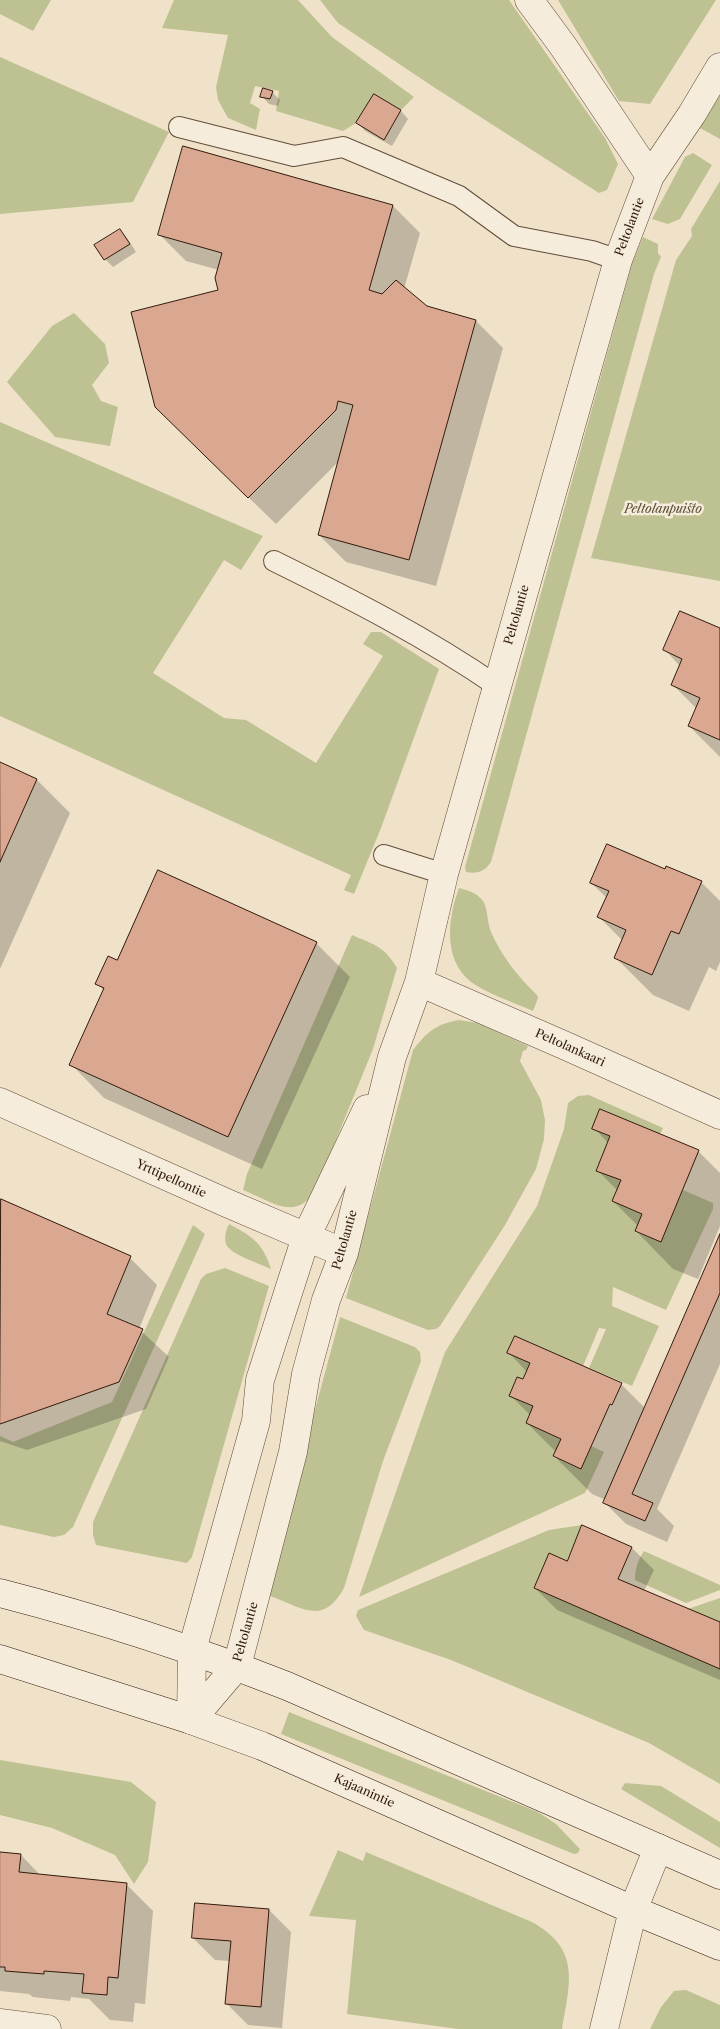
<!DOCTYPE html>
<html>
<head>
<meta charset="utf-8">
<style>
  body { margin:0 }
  canvas { display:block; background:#f0e2c8 }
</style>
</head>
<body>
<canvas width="720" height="2029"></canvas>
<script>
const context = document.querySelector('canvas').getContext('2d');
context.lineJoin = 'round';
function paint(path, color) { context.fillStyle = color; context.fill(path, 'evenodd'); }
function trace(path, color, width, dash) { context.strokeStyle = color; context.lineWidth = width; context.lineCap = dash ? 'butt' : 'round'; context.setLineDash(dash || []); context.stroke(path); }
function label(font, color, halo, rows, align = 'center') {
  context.font = font + ' "Libre Caslon Text",serif'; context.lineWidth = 5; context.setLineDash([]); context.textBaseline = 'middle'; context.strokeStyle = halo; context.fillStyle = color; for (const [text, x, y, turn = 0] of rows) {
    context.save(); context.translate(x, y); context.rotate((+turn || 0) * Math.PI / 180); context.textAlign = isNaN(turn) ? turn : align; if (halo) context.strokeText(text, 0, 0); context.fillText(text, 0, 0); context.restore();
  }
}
paint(new Path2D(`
  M0,0H51L33,31L0,14Z
  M174,0H298L332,37L414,97L401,110L374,94L356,123L343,131L276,111L279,91L255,86L250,103L260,109L256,130L228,118L218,100L216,87L228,35L162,28Z
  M320,0H509L605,138L618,164L607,190L599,193L432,86L338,23Z
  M558,0H716L650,104L619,101Z
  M0,57L169,132L133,202L0,214Z
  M720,95V139L700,128Z
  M693,153L712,165L680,219L668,224L652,219L685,157Z
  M720,181V581L591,558L676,260L692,236L691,229Z
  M643,237L658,244V253L661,257L654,274L491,862C484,872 478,874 466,872L465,867L632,264Z
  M74,313L105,344L109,363L92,385L101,401L118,407L110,446L55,437L7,382L52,326Z
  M0,422L263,536L241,570L224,560L153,673L224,718L246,720L316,763L383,656L363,644L371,632H381L439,669L381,828L354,894L344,890L351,875L0,716Z
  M459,888C469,891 476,892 483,901C488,909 487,922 491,932C501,955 518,977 537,995L538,998L533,1011C515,1003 494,996 477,986C442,965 447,920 459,888Z
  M352,935C375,945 384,946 397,968L373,1049L316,1189C296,1223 271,1201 243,1190L247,1174Z
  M459,1020L478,1023L528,1046L526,1050L523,1051L520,1061L541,1100L545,1120L544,1139L536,1169L505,1225L440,1326L436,1329L428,1330L346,1298L413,1050C427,1032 436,1024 459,1020Z
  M589,1095L663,1128L660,1134L600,1109L593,1129L610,1136L596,1170L621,1180L612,1201L642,1214L635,1232L661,1242L683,1190L713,1203V1209L666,1310L613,1287L612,1306L659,1326L632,1386L589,1368L606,1329L599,1328L583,1366L515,1336L508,1353L530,1363L523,1379L517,1377L509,1396L533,1406L526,1423L561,1439L553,1457L581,1469L591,1446L604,1452L585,1493L359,1597L445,1352L537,1206L564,1129L568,1103L578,1096Z
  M229,1224C252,1236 263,1243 271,1269C261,1264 229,1254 226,1244C224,1237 226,1230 229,1224Z
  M193,1225L205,1234L73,1527L64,1535L54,1537L0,1525V1436L13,1442L112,1402Z
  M225,1268L269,1286L192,1557L187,1563L96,1545L93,1535V1522L201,1279L206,1274Z
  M340,1317L415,1347L420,1352L421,1361L383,1461L344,1588C323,1626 303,1608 270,1596L268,1593L275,1558Z
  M582,1525L567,1561L549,1553L534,1588L720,1669V1784L649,1743L451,1660L364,1630L356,1616L358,1610L549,1530Z
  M644,1551L720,1585V1590L686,1603L635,1580C635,1568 638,1560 644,1551Z
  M720,1598V1622L688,1609Z
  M289,1712L538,1812L556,1824L580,1849L578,1853L574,1854L281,1734Z
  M0,1760L131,1782L156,1802L148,1862L134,1884L115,1855L52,1828L0,1815Z
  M625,1783L661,1786L720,1822V1848L621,1789Z
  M338,1850L363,1861L366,1852L532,1922C581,1949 570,1983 562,2029H458L347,2014L356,1920L309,1916Z
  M686,1990L720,2005V2029H650L661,2007L674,1991Z`), '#bec293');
paint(new Path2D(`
  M272,92L280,100L278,106L269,104L262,96Z
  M374,96L401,111L408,119L392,146L365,131L358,123Z
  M393,206L420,233L404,289L427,308L476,321L503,348L436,586L346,562L319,535L340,460L276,524L183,434L220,291L219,270L186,261L159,234Z
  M120,230L127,238L136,252L113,267L105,259L96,245Z
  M720,630V757L689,726L697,709L672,684L680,666L665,650Z
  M0,763L37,780L70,813L0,969Z
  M666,871L701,882L720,901V962L716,971L709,967L689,1011L653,995L616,958L623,941L599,917L607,898L591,883Z
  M316,943L350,977L262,1169L104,1098L71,1064L104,991L97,983L117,962Z
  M594,1128L698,1151L720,1173V1226L698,1279L673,1269L636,1231L638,1226L613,1201L618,1191L597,1170L608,1143Z
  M1,1201L130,1258L157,1285L139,1329L169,1357L146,1409L27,1450L0,1441V1204Z
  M720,1237V1364L657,1509L674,1526L667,1542L626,1524L604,1502L606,1500L592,1494L554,1456L556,1452L527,1423L530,1415L510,1395L523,1381L527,1372L509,1353L621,1384L645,1408Z
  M583,1527L632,1548L654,1570L644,1591L720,1624V1680L557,1610L535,1588L568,1562Z
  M0,1853L21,1855L41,1876L126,1884L153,1911L145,2004L135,2003L133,2022L110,2020L89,1999L71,1997L70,2001L33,1997L29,1994L0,1991Z
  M269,1910L291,1932L282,2028L248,2025L226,2003L230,1961L215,1960L193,1938Z`), '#0003');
const building = new Path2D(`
  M263,88L273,91L270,99L260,97Z
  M374,94L401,110L384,140L356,123Z
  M183,146L393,205L369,290L382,294L396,280L427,306L476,320L409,560L318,535L353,405L338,401L336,410L248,498L155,407L131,312L218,290L215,278L222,253L158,235Z
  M120,229L130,244L104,260L94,245Z
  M680,611L720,628V740L688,726L700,698L671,685L682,659L663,650Z
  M0,762L37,779L0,862Z
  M607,844L665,869L666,866L702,881L679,934L671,931L652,975L614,958L626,930L597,917L609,891L590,883Z
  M158,870L317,942L228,1137L69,1065L104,988L95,984L108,956L117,960Z
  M600,1109L699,1150L661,1242L635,1231L642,1214L612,1201L621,1180L596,1171L610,1136L592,1129Z
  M1,1199L131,1256L107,1314L143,1329L119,1382L0,1424Z
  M720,1234V1293L632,1494L653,1503L645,1521L603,1503Z
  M515,1336L622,1383L612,1405L610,1404L581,1469L553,1456L561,1439L526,1423L533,1406L509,1396L517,1377L523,1379L530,1363L507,1353Z
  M582,1525L632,1547L618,1579L720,1622V1669L534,1588L549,1553L567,1561Z
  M0,1852L21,1854L19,1872L127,1883L118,1978L108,1977L107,1995L82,1993L84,1974L44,1971V1974L5,1971V1967H0Z
  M195,1903L269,1909L261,2007L225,2004L231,1941L192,1938Z`);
paint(building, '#daa891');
trace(building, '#321a0c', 1);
const service = new Path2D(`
  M179,127L294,156L343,147L459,196L514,236L592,251L618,260
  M274,561C351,599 426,637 497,686
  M384,855L444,874`);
const minor = new Path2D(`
  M650,176L692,114L720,67
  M419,982L566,1046L720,1115
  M0,1102L229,1204L344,1253
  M191,1720L237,1666L293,1452L306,1374L326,1300L344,1253L392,1057L419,982L444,874L618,260L650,176L563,46L529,0
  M191,1720L192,1650L256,1421L260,1380L306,1237L367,1109
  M0,2023L47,2029
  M604,2029L633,1910L658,1848`);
const secondary = new Path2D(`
  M0,1593C97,1618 193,1649 287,1686L720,1875
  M0,1659L191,1720L262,1746L633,1910L720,1946`);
trace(service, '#624c3b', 22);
trace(minor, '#624c3b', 29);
trace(secondary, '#321a0c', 29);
trace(service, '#f5ecdb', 20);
trace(minor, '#f5ecdb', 28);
trace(secondary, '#f5ecdb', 28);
label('12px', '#321a0c', '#f5ecdb', [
  ["Peltolantie",630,227,-69],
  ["Peltolantie",517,615,-74],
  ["Peltolankaari",570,1048,24],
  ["Yrttipellontie",171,1179,24],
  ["Peltolantie",345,1240,-74],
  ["Peltolantie",246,1632,-74],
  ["Kajaanintie",364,1791,24]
]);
label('italic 12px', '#5c4c34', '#f5ecdb', [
  ["Peltolanpuisto",663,510]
]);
</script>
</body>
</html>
